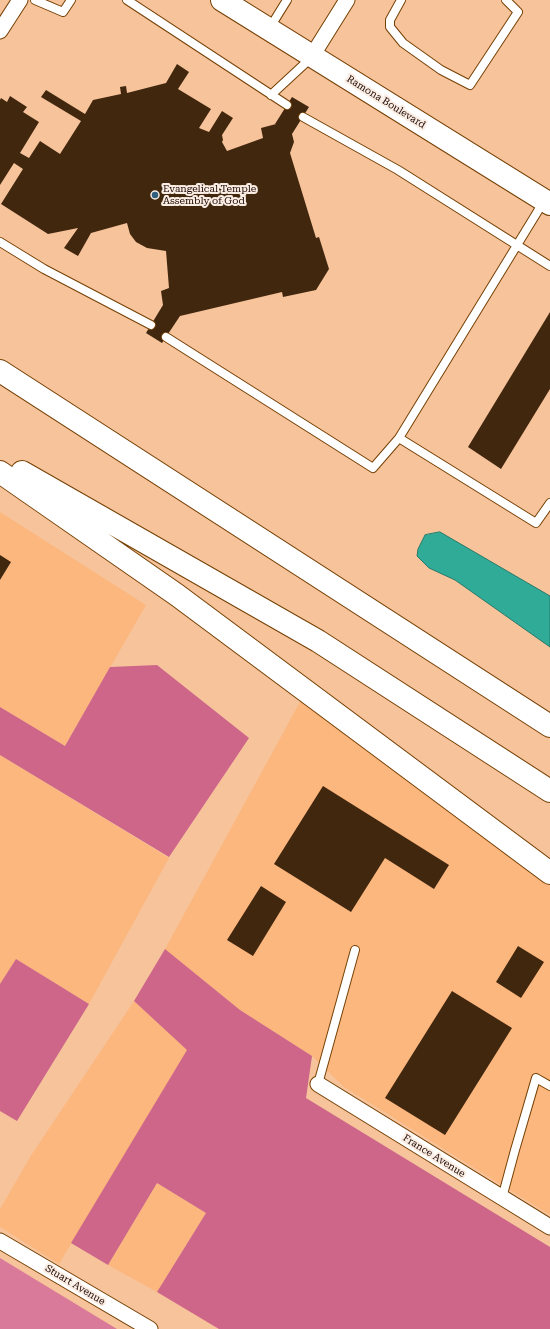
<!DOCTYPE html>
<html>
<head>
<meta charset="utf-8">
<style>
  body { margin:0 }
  canvas { display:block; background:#f6c39b }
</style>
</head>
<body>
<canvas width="550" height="1329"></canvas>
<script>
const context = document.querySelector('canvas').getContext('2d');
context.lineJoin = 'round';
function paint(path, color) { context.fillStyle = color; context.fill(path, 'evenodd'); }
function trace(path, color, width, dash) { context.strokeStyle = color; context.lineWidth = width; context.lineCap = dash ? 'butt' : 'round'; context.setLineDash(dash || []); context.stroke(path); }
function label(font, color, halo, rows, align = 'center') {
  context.font = font + ' "Roboto Serif",serif'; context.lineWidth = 4; context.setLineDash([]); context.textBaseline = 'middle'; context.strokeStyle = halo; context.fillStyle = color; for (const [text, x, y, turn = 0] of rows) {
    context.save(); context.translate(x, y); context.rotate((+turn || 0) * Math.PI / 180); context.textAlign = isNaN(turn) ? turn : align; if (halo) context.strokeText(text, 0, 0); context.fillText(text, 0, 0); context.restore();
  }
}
paint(new Path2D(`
  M0,512L146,605L65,746L0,707Z
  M301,700L538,852L550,887V1215L344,1087L312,1056L240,1010L165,949Z
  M0,755L169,858L89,1004L16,959L0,984Z
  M134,1001L188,1049L59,1264L0,1227V1209L32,1154Z
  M157,1183L206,1213L157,1292L108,1265Z`), '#fcb77e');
paint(new Path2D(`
  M0,1258L117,1329H0Z`), '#da7a9a');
paint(new Path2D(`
  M157,665L249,738L169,857L0,755V707L65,746L110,667Z
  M165,949L240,1010L312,1056L306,1098L550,1247V1329H219L157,1292L206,1213L157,1183L108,1265L71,1243L187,1050L134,1001Z
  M16,959L89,1004L17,1121L0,1111V984Z`), '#ce668a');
const water = new Path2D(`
  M440,532L550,596V647L455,580L429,568L417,556L418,549L425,535Z`);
paint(water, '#2fab97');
trace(water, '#297a6a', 1);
paint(new Path2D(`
  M177,64L189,72L178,89L211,109L199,128L209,132L222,111L233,118L222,135L223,140L222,142L227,151L263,138L261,128L276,124H275L292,97L309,107L292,134L294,142L290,153L316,238L319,237L329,269L316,290L283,297L282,292L180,316L162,343L146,333L163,305L161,291L169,288L166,251L147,248L136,242L130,234L127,223L91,233L78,256L64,248L78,228L48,234L1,204L23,169L14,163L0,185V100L1,98L7,102L10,96L27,107L23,112L39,122L20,153L29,158L40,141L60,154L81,121L41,97L46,90L85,114L93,100L121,94L120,87L126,86L127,93L166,83Z
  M550,312V389L501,469L468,447Z
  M0,555L11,562L0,580Z
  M323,786L449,865L434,889L385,858L351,912L274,864Z
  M261,886L286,902L253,956L227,940Z
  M518,946L544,962L521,998L496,982Z
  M452,991L512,1028L445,1135L385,1098Z`), '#42270f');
const lane = new Path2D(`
  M35,0L63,12L71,0
  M127,0L287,105
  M401,0L390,20V27L403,43L441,70L470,85L518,12L506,0
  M269,29L287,0
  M271,95L312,57
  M303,117L398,170L550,266
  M0,242L44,269L151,325
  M166,337L373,468L399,438L536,523L550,503
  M399,438L544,201
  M318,1084L355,950
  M502,1198L515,1150L536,1078L550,1086`);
const street = new Path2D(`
  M0,31L20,0
  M312,56L347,0
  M318,1084L550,1227
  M0,1241L150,1329`);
const secondary = new Path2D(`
  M222,0L550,204`);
const highway = new Path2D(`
  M0,371L550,726
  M0,472L177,595L550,873
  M22,472L318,641L550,791`);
trace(lane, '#764004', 10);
trace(street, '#764004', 17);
trace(secondary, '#764004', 24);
trace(highway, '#764004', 24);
trace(lane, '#fff', 8);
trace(street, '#fff', 15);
trace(secondary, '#fff', 22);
trace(highway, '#fff', 22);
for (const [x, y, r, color] of [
  [155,195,4,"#305f7e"]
]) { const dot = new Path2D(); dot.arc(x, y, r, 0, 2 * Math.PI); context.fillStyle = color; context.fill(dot); trace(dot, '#faede3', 1.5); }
label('10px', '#1c0600', '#faede3', [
  ["Ramona Boulevard",386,102,32],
  ["France Avenue",434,1156,32],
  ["Stuart Avenue",75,1285,31]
]);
label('10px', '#1c0600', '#faede3', [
  ["Evangelical Temple",163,189],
  ["Assembly of God",163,201]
], 'left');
</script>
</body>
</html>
